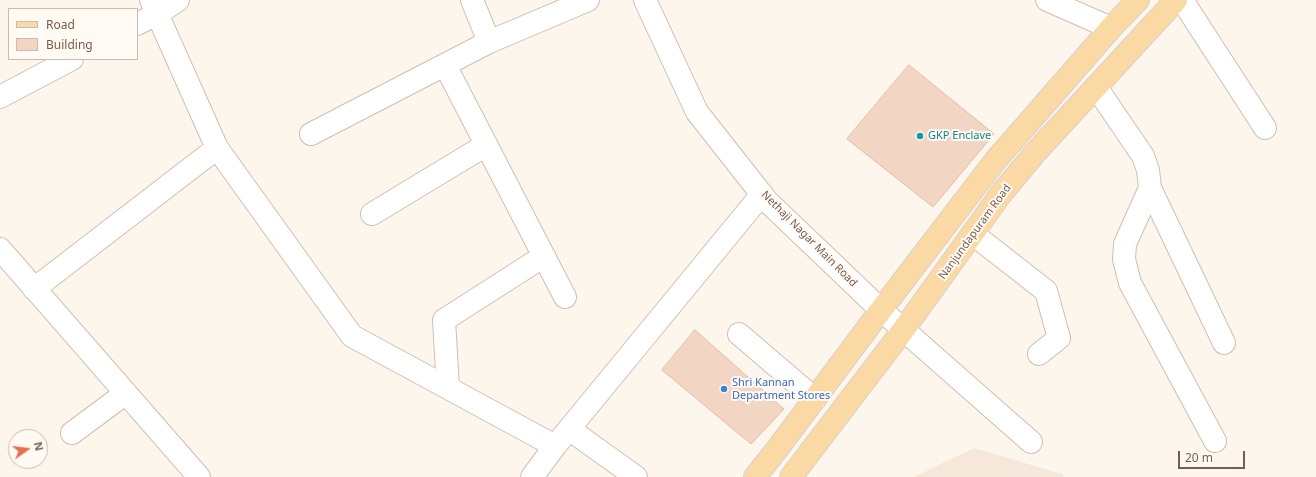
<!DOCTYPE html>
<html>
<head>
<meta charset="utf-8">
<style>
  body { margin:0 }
  #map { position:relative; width:1316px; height:477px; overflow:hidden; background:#fdf6ec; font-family:"Noto Sans",sans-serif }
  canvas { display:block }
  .legend { position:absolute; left:8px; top:8px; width:130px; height:52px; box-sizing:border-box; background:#fffaf3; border:1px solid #cabbb1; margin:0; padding:5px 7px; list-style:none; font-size:12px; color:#7a5c4d }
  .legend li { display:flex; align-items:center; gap:8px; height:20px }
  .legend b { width:20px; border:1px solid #cabbb1 }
  .north { position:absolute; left:8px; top:429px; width:40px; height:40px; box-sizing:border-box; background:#fffaf3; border:1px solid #cabbb1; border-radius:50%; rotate:76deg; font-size:11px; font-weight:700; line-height:16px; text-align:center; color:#7a5c4d }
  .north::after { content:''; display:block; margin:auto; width:14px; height:18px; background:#e76f51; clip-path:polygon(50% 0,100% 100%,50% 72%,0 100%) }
  .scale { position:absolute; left:1178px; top:451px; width:67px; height:18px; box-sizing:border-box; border:2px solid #7a5c4d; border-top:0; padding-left:5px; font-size:12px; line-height:14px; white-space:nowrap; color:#7a5c4d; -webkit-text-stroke:3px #fffaf3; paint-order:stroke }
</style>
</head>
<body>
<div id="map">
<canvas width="1316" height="477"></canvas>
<ul class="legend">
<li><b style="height:5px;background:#fbd9a5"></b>Road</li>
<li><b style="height:11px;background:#f3d5c3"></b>Building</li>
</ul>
<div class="north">N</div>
<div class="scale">20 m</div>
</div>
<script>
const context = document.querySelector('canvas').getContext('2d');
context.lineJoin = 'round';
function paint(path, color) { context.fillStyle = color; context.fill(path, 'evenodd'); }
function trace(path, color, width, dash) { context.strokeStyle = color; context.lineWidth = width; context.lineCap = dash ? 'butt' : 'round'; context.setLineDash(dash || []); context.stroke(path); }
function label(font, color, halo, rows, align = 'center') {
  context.font = font + ' "Noto Sans",sans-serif'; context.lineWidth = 4; context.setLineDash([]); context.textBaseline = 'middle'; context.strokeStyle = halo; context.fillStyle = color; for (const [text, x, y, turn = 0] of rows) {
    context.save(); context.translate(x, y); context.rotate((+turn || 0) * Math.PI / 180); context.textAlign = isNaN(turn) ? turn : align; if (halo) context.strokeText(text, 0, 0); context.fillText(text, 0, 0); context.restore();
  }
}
paint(new Path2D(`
  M974,448L1062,474L1064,477H914Z`), '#f5e8da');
const building = new Path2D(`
  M909,65L994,134L933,207L847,139Z
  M695,330L784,409L751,444L662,370Z`);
paint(building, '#f3d5c3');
trace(building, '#e6bba3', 1);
const minor = new Path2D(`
  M151,0L217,148L352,336L555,446L762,194
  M472,0L489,42L588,0
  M645,0L697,112L767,201L881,310L1031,442
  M1047,0L1111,28
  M1182,0L1265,128
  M137,24L157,14L178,0
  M445,65L565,297
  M1096,87L1143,156L1148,170L1150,188L1125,244L1124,259L1130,283L1215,441
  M0,97L72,59
  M311,134L489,42
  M1150,188L1224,343
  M372,214L486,145
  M973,234L1046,291L1059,338L1039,354
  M0,249L199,477
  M34,289L217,148
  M739,334L815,399
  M448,388L444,320L544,256
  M569,429L636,477
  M72,433L126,393
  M532,477L555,446`);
const major = new Path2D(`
  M755,477L778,448L881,310L995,161L1111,28L1138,0
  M791,477L904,329L1001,194L1035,153L1176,0`);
trace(minor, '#d1beb0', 24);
trace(major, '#dad1cd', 24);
trace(minor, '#fff', 22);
trace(major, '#fbd9a5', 22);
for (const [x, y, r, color] of [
  [920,136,4,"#0f9aa8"],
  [724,389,4,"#3f7fe0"]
]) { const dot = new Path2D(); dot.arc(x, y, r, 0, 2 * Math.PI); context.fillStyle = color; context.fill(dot); trace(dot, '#fffaf3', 1.5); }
label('11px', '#0d838f', '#fffaf3', [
  ["GKP Enclave",928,136]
], 'left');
label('11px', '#7a5c4d', '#fffaf3', [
  ["Nanjundapuram Road",975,232,-54],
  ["Nethaji Nagar Main Road",809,239,45]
]);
label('11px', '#366cbe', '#fffaf3', [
  ["Shri Kannan",732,383],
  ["Department Stores",732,396]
], 'left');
</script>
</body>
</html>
